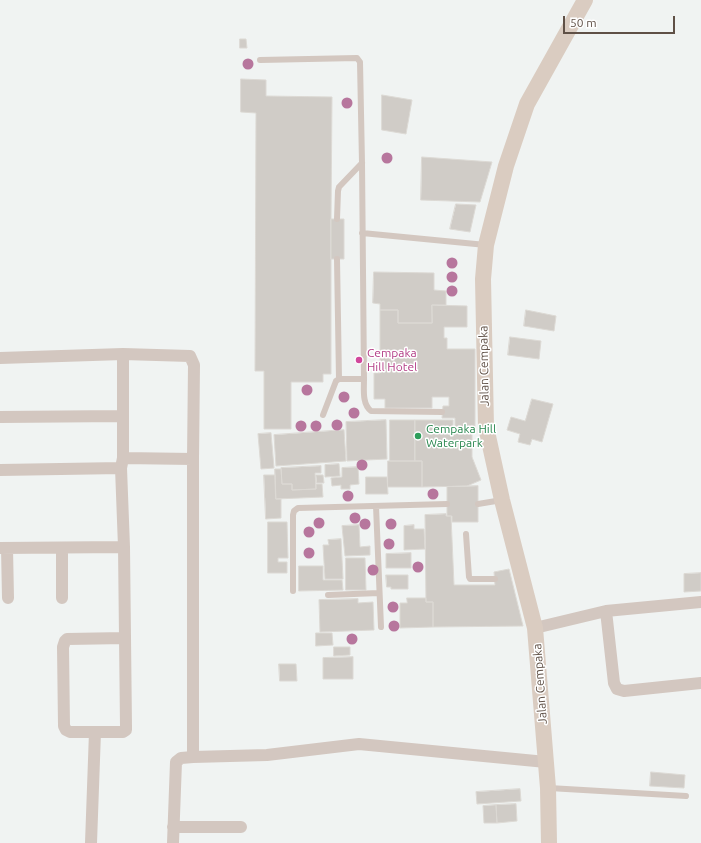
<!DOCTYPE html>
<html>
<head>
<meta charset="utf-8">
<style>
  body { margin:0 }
  #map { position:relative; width:701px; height:843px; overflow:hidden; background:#f0f3f2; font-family:Ubuntu,sans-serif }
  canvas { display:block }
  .scale { position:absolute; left:563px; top:16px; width:112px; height:18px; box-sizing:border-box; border:2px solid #5f5046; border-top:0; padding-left:5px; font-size:12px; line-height:14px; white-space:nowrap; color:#5f5046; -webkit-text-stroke:3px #fff; paint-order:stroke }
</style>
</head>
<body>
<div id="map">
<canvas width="701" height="843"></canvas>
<div class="scale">50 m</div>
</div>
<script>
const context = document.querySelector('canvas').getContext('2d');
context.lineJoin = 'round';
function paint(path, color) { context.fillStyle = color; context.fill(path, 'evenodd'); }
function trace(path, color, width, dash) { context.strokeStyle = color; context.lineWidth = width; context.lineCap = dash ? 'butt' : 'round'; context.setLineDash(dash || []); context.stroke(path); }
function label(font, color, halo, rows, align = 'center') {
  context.font = font + ' Ubuntu,sans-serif'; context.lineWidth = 3; context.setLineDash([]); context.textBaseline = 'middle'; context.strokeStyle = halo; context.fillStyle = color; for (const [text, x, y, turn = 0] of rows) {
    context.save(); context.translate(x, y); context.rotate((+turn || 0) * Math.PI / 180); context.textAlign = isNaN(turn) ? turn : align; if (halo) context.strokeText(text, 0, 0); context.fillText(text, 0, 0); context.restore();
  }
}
const building = new Path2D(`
  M240,39H246L247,48H240Z
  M241,79L266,80V96L332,97L331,219V374H323V382H291V429H264V371H255L256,113L241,112Z
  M382,95L412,100L406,134L382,130Z
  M422,157L492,162L480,202L421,200Z
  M456,204L476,205L470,232L450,229Z
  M331,219H344V259H331Z
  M374,272L434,273V290L446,291V305H432V323H398V310H380V304L373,303Z
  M432,305L467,306V327H444V338H447V349H475V432H455V418H442L443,406H449V397H432V408H385V399H374V373H380V310H398V323H432Z
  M526,310L556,316L554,331L524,326Z
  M510,337L541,341L539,359L508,355Z
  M532,399L553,404L542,442L532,439L530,445L518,442L520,434L507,430L511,417L525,421Z
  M386,420L387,459L347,461L346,422Z
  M390,420H415V461H390Z
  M415,420H453V433L472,434V457L481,480L467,486L422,487V461H415Z
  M344,430L346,461L276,466L274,435Z
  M271,433L274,468L261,469L258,434Z
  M388,461H422V487H388Z
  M339,464L340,476L325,477V465Z
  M321,466V473H315L316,489L292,490V484H282L281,468Z
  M358,467L359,484L350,485V489H341V485L332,486L331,478L342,477V468Z
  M275,469H281L282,484H292V490L316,489V484H322L323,497L276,499Z
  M264,475H275L276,499H281V518L266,519Z
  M316,475H323L324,483H317Z
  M366,477H387L388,494H366Z
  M478,486V522H452V516H447V487Z
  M446,514V516H451L454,585H495L494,572L509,569L523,626L433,627V602H426L425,515Z
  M268,522H287L288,558H278V562H287V573H268Z
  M359,525L360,547L370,546V555L345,556L342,526Z
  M414,525V529H424L425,549L404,550V526Z
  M341,539L343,579H325L323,545H329L328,540Z
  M411,553V568H386V554Z
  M346,558H365L366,590H346Z
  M299,566H323V580H342L343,590L299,591Z
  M701,573V591L684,592V574Z
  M386,575H408V589H391V587H387Z
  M407,598H426V602H433V627L400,628V603H407Z
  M358,599V603L373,602L374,630L320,632L319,600Z
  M316,633H332L333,645L316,646Z
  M334,647H350V655L334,656Z
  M353,657V679H323V658Z
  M279,664H296L297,681H280Z
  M651,772L685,775L684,788L650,786Z
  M520,789L521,801L477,804L476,792Z
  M516,804L517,821L497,823L496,805Z
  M496,805L497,823H484L483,806Z`);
paint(building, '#d0ccc7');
trace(building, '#dcd9d4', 1);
trace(new Path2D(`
  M260,60L357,58L360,62L362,163L364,379C364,390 362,404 371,411L442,412
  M337,219L338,191L339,187L362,163
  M362,233L486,245
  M337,259L339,379
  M323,415L336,381L339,379H364
  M478,504L502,500
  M376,506L381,627
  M466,534L469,577L470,579H495
  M293,591V515L294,511L298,508L447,504
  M328,595L379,593
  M549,788L686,796`), '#d3c7c0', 6);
trace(new Path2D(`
  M123,354L190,356L194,365L193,459V757
  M0,358L123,354V458L121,468L124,547L126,727V730L123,732H70L66,730L64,726L63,647L65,641L67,639L125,638
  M0,417L123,416
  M123,458L193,459
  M0,470L121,468
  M0,548L124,547
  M7,548L8,598
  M62,548V598
  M606,611L614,683L617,689L624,691L701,683
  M535,628L606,611L701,602
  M173,827H241
  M91,843L95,732
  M173,843L176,762L181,758L193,757L267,755L359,744L546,762`), '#d3c7c0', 12);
trace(new Path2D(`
  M549,843L548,788L535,628L502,500L486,427L483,279L486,245L506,166L527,104L585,0`), '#daccc1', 16);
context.fillStyle = '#b7769d';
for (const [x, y] of [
  [248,64],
  [347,103],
  [387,158],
  [452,263],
  [452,277],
  [452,291],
  [307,390],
  [344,397],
  [354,413],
  [337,425],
  [301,426],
  [316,426],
  [362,465],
  [433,494],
  [348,496],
  [355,518],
  [319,523],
  [365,524],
  [391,524],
  [309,532],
  [389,544],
  [309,553],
  [418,567],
  [373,570],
  [393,607],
  [394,626],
  [352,639]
]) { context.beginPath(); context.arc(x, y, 5.5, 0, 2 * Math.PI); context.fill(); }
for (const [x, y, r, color] of [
  [359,360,4,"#d1479c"],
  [418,436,4,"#2e9e5b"]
]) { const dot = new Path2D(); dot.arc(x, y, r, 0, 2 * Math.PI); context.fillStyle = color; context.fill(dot); trace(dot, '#fff', 1.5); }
label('12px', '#b23c85', '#fff', [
  ["Cempaka",367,353],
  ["Hill Hotel",367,367]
], 'left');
label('12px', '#5f5046', '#fff', [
  ["Jalan Cempaka",484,366,-91],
  ["Jalan Cempaka",540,684,-94]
]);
label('12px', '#27864d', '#fff', [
  ["Cempaka Hill",426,429],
  ["Waterpark",426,443]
], 'left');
</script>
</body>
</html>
